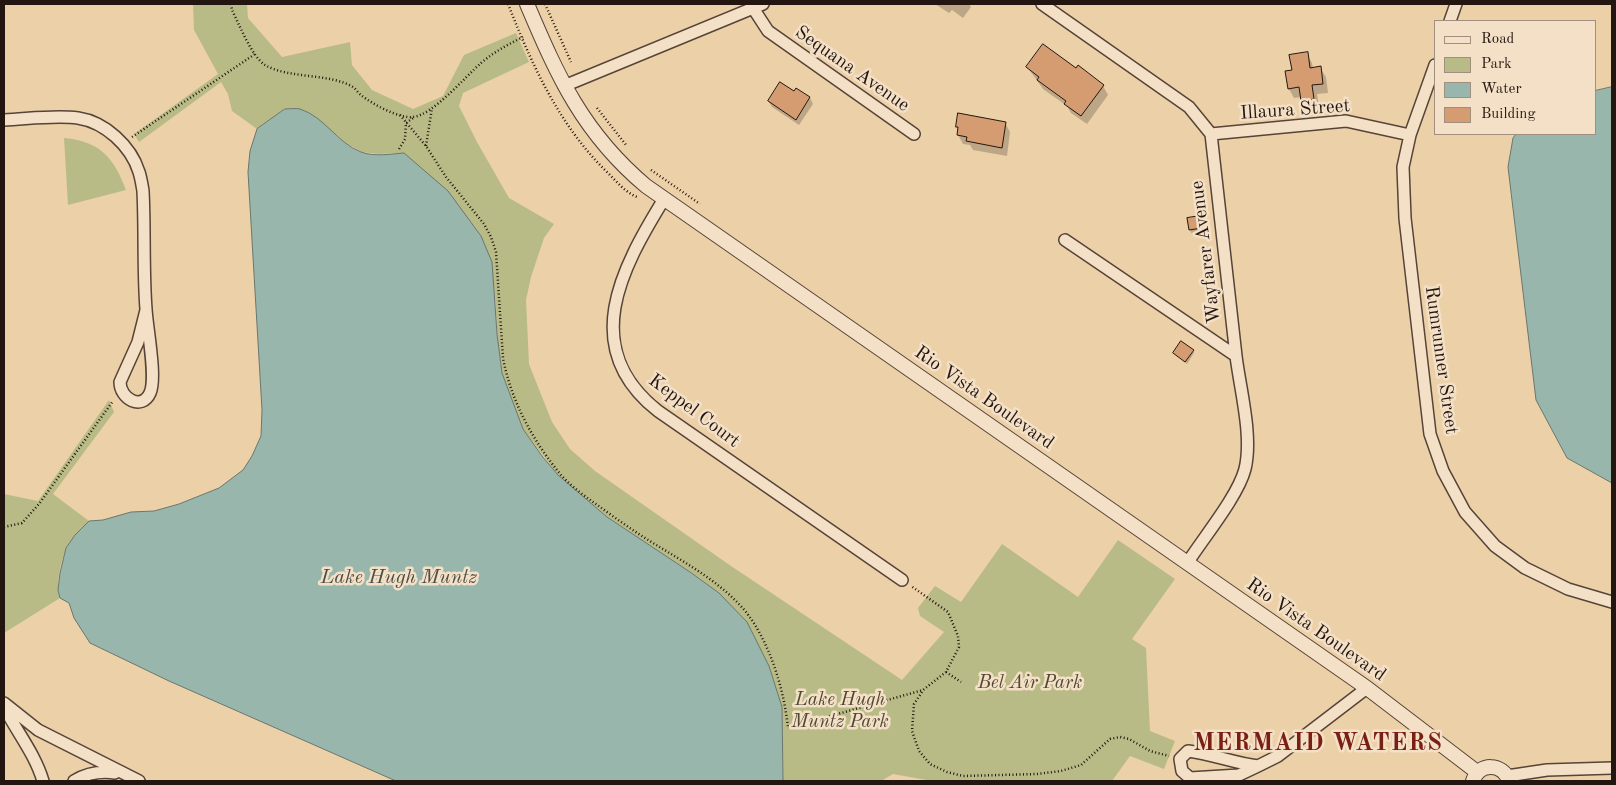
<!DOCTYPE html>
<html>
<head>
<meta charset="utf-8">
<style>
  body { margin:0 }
  #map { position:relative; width:1616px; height:785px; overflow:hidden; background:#ecd0a8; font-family:"Old Standard TT",serif }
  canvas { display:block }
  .frame { position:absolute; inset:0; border:5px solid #231611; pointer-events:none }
  .legend { position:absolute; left:1434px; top:20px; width:162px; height:115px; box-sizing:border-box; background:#f3e0c6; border:1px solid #a08f7e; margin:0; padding:6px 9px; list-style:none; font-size:15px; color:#231611 }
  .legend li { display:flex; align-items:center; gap:10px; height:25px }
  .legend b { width:25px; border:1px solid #a08f7e }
</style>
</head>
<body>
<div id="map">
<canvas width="1616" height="785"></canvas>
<div class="frame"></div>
<ul class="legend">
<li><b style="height:6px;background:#f3e0c6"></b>Road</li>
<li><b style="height:14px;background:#b9bb86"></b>Park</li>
<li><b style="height:14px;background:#99b6ac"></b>Water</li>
<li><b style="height:14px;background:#d49c70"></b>Building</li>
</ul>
</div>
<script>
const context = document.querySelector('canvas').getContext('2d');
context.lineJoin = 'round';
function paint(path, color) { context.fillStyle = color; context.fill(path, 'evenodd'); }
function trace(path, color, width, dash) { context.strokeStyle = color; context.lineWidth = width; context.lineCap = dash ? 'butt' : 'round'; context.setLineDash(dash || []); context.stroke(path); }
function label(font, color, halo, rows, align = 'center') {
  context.font = font + ' "Old Standard TT",serif'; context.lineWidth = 5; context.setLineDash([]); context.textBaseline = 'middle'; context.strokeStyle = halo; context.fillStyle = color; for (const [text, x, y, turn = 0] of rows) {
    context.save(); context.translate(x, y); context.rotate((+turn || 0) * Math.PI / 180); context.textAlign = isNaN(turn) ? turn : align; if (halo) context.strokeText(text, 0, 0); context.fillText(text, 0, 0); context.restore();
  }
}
paint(new Path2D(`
  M193,4H247L248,18L282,57L350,42L352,65L372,90L413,109L443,96L464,55L516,33L529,62L463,93L459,106L477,142L509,198L554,224L544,238L531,277L526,300L529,364L552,422L570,449L595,471L731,566L902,680L944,632L920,616L918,608L935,586L961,602L1002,544L1078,597L1118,540L1175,579L1132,639L1146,648L1150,731L1175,741L1164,769L1130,756L1112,781H932L893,774L881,781H783L782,707L719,593L690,572L607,517L558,475L523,429L502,373L497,334L495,295L481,236L470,221L404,153L378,154L362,152L345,143L334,133L285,109L257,129L232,111L228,94L221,82L139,142L134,134L218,74L194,30Z
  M64,138C100,141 114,158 126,190L68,205Z
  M109,400L114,412L53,494L89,521C84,526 79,530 75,535C62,551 55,579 60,598L4,633V494L38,501Z`), '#b9bb86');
const water = new Path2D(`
  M1612,87V483L1567,458L1536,400L1508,167L1513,138L1516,134H1595V91Z
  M285,109C289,109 296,108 300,109C325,117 337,143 361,152C374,157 391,154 404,153L448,191L481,236L492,262L497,334L502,373L523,429L542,456L558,475L607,517L690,572L719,593L747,622L769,666L782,707L783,781H396L169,681L90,643L74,618L69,603L60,598L58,590L60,573L66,548L75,535L89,521L103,520L131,512L154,511L179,504L219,488L243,470L252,456L261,436L262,410L248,172L250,151L257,129Z`);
paint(water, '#99b6ac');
trace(water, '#6a766e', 1);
paint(new Path2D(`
  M935,4H969L971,7L963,18L952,10L949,13Z
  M1307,54L1312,63L1313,69L1320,68L1326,77L1328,93L1317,94L1319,108L1307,110L1302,97L1294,98L1289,89L1293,71Z
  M1028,68L1076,70L1103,86L1108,95L1087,124L1071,113L1067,106L1043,89Z
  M796,90L810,98L813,104L799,125L772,107L769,102L794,93Z
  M1005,123L1010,132L1007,156L973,150L970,145L963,144L958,135L959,130L957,127Z
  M1200,217L1203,231L1191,233L1188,219Z
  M1193,351L1194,353L1187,364L1174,353Z`), '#0003');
const building = new Path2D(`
  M1043,44L1076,68L1078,65L1104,85L1081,116L1064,104L1066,101L1037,80L1039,77L1026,67Z
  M1308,52L1310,68L1321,66L1323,84L1312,85L1314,99L1301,101L1299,87L1288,89L1285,71L1292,70L1289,55Z
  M780,82L794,91L796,88L810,97L796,120L768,101Z
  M958,113L1006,122L1002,148L966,141L967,137L957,135L958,127H956Z
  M1200,216L1202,228L1189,230L1187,218Z
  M1181,341L1194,350L1185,362L1173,353Z`);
paint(building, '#d49c70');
trace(building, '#231611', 1);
const minor = new Path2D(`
  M1042,4L1189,107L1211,134C1219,208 1227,282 1236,356C1240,389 1253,436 1245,469C1238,496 1204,537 1188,562
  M753,8L768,31L914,134
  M1450,21L1456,4
  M1435,65L1410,135L1403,167L1405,218L1430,434L1443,471L1465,512L1495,546L1525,568L1568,589L1612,602
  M564,86L763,4
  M4,120C28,119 54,115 78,118C105,122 131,146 139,172C141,178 142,185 143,191C145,230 143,270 146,309C147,328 157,378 150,393C142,411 120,399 120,382L138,342L146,310
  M1211,134L1346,121L1410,135
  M664,199C621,269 578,348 658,411L902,580
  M1065,240L1236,356
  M4,703L38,730L139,781
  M4,707C17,732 35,754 43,781
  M1258,766C1234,763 1212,754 1188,751L1180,759L1182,771L1190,778L1239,775L1258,766L1278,756L1367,688
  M1507,776L1547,770L1612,768
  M74,781C87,773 100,771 115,773`);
const tertiary = new Path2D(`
  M527,4C558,77 583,133 646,186L1367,688L1477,772
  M1473,781C1479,762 1503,763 1509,781`);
trace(minor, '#554437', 14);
trace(tertiary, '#554437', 16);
trace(new Path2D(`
  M231,4L232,10C239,24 252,57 265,65C289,79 330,73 353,87C356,89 358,93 361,95C372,104 400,119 413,117C433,115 465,77 481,63C494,52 507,45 523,37
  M508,4C532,65 560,127 608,173C617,182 625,192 637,197
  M545,4L571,62
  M597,108L626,145
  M400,115L426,146L446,177L484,224L491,237L496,252L503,358C511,401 533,441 561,475C570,485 582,494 593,502C614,517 636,533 658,546C689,565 723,584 746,612C770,643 784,689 788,728L923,690L946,672L959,647L958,636L948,612L911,586
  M132,137L255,54
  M426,146L432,108
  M399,149L405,139L406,123L413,118
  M651,170L700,204
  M4,527L22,523L39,504L113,401
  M946,672L961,682
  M922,692L914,704L912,731L919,751L930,764L947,772L963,776L1037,774L1061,771L1081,765L1110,739L1120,737L1129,739L1150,751L1169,756`), '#231611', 2.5, [1, 2.5]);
trace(minor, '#f3e0c6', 11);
trace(tertiary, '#f3e0c6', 14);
label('19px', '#231611', '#f3e0c6', [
  ["Sequana Avenue",852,69,35],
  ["Illaura Street",1295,110,-4],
  ["Wayfarer Avenue",1206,252,-97],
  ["Rumrunner Street",1441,360,82],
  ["Rio Vista Boulevard",984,398,35],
  ["Keppel Court",694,411,37],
  ["Rio Vista Boulevard",1316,630,35]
]);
label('italic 19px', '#504834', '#f3e0c6', [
  ["Bel Air Park",1030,683],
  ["Lake Hugh",840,700],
  ["Muntz Park",840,722]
]);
label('italic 20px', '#4c4e47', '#f3e0c6', [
  ["Lake Hugh Muntz",399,578]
]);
context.letterSpacing = '1px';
label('bold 24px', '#7a1f14', '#f3e0c6', [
  ["MERMAID WATERS",1318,744]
]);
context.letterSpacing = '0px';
</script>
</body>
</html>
